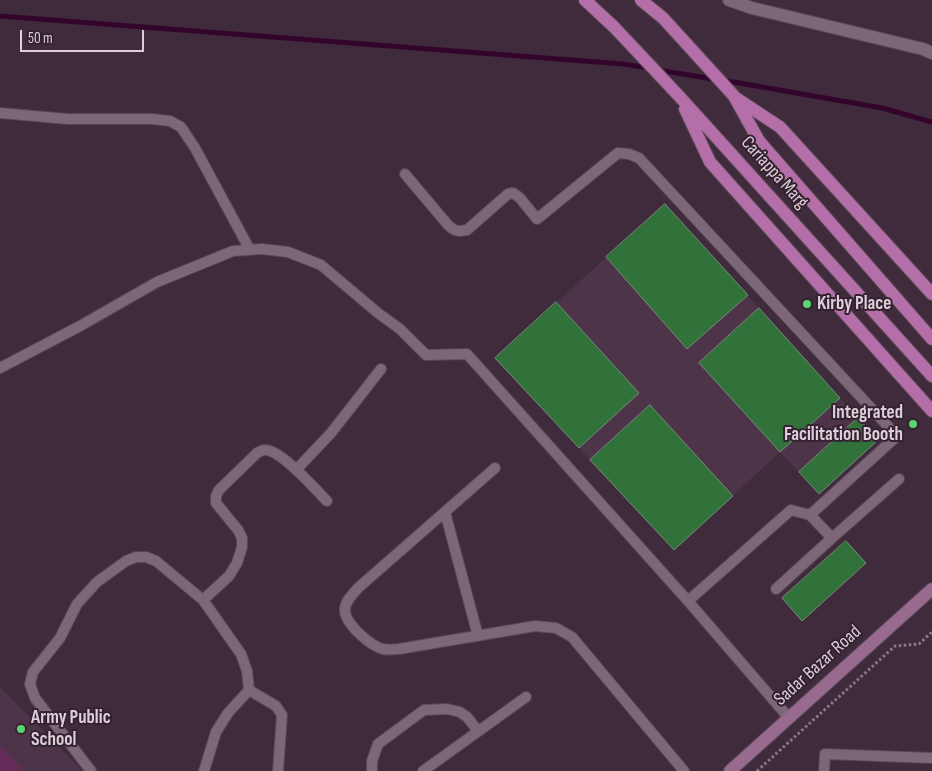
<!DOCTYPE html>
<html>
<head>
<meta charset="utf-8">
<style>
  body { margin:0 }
  #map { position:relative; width:932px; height:771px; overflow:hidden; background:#3f2b3b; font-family:"Sofia Sans Condensed",sans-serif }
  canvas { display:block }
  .scale { position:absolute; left:20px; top:30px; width:124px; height:22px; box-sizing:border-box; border:2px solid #dccfd9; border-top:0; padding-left:6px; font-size:15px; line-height:18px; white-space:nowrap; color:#dccfd9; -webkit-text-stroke:4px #352230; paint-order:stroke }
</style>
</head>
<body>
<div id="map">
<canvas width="932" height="771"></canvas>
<div class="scale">50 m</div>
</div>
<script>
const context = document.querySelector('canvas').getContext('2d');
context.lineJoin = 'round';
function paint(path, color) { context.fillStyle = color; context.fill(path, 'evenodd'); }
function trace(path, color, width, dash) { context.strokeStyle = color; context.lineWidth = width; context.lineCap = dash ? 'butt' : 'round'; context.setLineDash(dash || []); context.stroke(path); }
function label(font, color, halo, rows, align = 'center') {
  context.font = font + ' "Sofia Sans Condensed",sans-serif'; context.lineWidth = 4; context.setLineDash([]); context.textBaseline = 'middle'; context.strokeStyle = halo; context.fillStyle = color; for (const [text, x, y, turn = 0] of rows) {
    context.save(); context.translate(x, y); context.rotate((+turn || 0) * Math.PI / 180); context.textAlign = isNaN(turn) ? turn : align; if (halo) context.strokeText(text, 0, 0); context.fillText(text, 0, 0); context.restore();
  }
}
paint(new Path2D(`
  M665,204L878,440L819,494L780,452L674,550L495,358Z
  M0,687L83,771H0Z`), '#4d3448');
paint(new Path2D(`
  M0,747L20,767L21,771H0Z`), '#652c5b');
trace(new Path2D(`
  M0,16L623,64L649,68
  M658,70L713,79
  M722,80L882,108L932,122`), '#33052c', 5);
const building = new Path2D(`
  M665,204L748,295L687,349L606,257Z
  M556,302L639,393L579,448L495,358Z
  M759,308L840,398L780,452L699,363Z
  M650,405L733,496L674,550L590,460Z
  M858,418L878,440L819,494L799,472Z
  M846,541L866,563L802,621L782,598Z`);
paint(building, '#30723a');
trace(building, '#778c78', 1);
const lane = new Path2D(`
  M0,113L68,119H152L170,121L181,127L195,148L250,250
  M405,174L448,225C454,231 458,232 467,230L508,194L513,193L520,198L537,219L618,153L629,154L639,158L897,436L810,515L791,510L688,601
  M0,368L80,326L157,282L233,251L262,249L288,252L321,265L378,313L400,329L426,355L467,354L688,601L789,718
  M495,468L358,588C353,594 344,602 345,611C346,625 371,646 383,649C388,650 394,649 399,649L535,626L556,628L572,637L684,771
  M296,470L331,433L381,369
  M445,512L478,636
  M832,538L899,479
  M776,589L832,538L810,515
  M203,600L229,576L237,563L242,547V538L238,530L216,503V496L219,490L257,453C259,452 262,450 264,450C280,448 316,490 327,501
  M91,771L35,698L30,684L33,672L60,638L77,604L97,582L126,561L136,557H146L156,561L203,600L241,654L247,671L249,690
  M204,771L216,732L228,713L249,690L276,706L282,715L278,771
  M372,771V761L378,744L424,710L447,709L460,712L467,717L478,731
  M423,771L526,697
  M824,771L825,754L932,758`);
const street = new Path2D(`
  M729,0L752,8L923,49L932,53`);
const secondary = new Path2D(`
  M730,771L932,589`);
const primary = new Path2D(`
  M585,0L614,27L679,96L932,376
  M641,0L663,18L734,96L759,141L932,339
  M736,98L780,127L932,294
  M685,109L710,162L932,411`);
trace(lane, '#584855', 12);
trace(street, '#584855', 14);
trace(secondary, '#584855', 14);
trace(primary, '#584855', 14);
trace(new Path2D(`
  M757,771L895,646L919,644L932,632`), '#897885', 3, [2.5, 2.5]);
trace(lane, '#7d6677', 10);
trace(street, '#7d6677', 12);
trace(secondary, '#996a8f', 12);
trace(primary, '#b56fa8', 12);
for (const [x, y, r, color] of [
  [807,304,5,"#5bd56e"],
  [913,424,5,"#5bd56e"],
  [21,729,5,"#5bd56e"]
]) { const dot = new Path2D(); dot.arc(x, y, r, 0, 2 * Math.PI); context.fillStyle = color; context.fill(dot); trace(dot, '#352230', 2); }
label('19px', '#dccfd9', '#352230', [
  ["Cariappa Marg",774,173,48],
  ["Sadar Bazar Road",818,666,-42]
]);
label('bold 19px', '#dccfd9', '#352230', [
  ["Kirby Place",817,304],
  ["Integrated",903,413,"right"],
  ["Facilitation Booth",903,435,"right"],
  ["Army Public",31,718],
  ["School",31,740]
], 'left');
</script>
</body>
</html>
